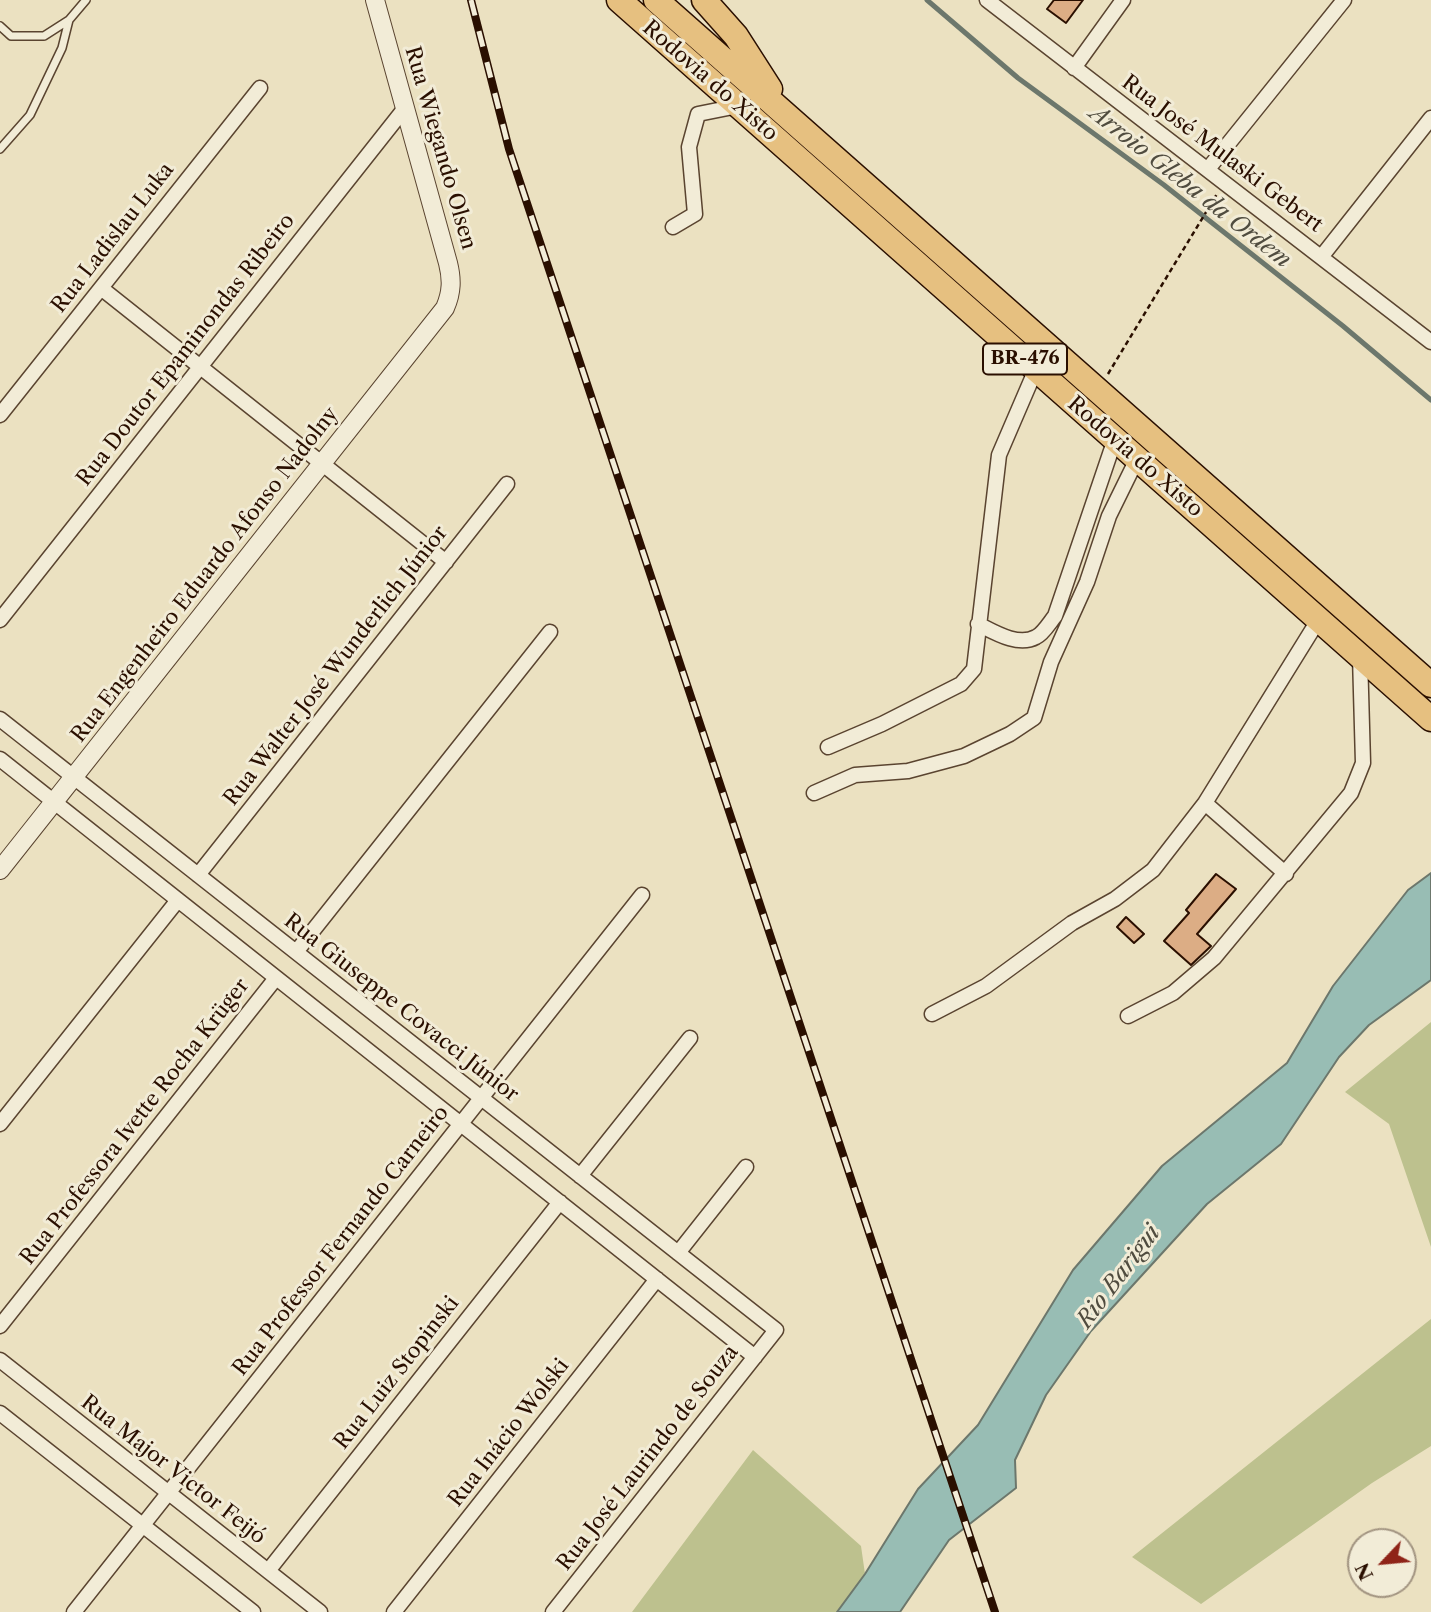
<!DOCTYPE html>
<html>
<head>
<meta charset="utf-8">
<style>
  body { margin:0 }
  #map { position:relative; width:1431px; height:1612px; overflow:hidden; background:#ebe1c1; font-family:"Libre Caslon Text",serif }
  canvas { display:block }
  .north { position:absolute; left:1347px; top:1528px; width:70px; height:70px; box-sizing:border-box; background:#f2ecd7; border:2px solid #a29481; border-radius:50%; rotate:244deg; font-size:19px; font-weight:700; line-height:28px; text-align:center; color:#2a0f00 }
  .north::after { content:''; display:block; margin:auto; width:24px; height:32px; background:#8f2418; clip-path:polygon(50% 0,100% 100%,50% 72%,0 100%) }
</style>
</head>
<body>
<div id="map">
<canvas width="1431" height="1612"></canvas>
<div class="north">N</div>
</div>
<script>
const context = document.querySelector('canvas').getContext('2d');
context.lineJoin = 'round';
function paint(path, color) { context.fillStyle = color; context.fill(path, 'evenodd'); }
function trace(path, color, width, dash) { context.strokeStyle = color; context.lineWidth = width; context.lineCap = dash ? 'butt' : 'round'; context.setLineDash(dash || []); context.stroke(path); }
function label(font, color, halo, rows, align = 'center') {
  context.font = font + ' "Libre Caslon Text",serif'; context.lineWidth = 6; context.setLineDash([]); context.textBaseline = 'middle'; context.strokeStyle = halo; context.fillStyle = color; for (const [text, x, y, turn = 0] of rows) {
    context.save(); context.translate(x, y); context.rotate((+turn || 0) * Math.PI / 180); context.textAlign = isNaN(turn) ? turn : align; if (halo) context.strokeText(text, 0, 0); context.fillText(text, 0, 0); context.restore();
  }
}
paint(new Path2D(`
  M1431,1022V1247L1389,1124L1345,1092Z
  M1431,1319V1446L1372,1483L1201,1604L1132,1557Z
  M753,1450L861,1546L865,1574L837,1612H632Z`), '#bdc18e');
const water = new Path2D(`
  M1431,873V980L1369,1025L1339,1057L1281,1144L1207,1204L1091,1331L1046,1395L1015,1460L1016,1488L949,1540L900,1612H837L865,1574L918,1489L978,1425L1073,1270L1162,1166L1287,1063L1333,986L1408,890Z`);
paint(water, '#98bdb4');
trace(water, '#6c776c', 2);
trace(new Path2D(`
  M927,0L1018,78L1164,185L1343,326L1431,400`), '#6c776c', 5);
const building = new Path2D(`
  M1054,0H1083L1066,23L1047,9Z
  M1216,874L1236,889L1197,934L1211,946L1191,965L1164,941L1189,913L1186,910Z
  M1126,917L1144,934L1134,943L1117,927Z`);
paint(building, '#dcad85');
trace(building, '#2a0f00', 2);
const service = new Path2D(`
  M0,26L11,36H44L69,20L86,0
  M0,149L30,115L62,48L69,20`);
const minor = new Path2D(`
  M987,0L1431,342
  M1074,68L1123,0
  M1208,169L1344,0
  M673,227L695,214L689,147L698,114L738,106
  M1322,256L1431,118
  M101,288L446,562
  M0,415L260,88
  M0,620L405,108
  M978,624C994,632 1018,647 1036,637C1043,634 1050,622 1055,616L1115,439
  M0,719L776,1330L553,1612
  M828,747L882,724L961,684L974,669L999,455L1036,369
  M0,759L755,1357
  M814,793L855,775L908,771L964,756L1010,734L1034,718L1051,662L1087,582L1109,516L1137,459
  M1205,803L1286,874
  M198,875L507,484
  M296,952L550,632
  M932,1014L986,986L1072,923L1115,899L1153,870L1205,803L1319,619
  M1128,1016L1173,993L1214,958L1351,793L1363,763L1360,656
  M0,1124L178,900
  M580,1176L690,1038
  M678,1253L746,1167
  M0,1326L276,978
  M0,1360L320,1612
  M0,1413L253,1612
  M268,1571L560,1202
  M74,1612L642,895
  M394,1612L657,1279`);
const tertiary = new Path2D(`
  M0,870L445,308C452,292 452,279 448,263L375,0`);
const trunk = new Path2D(`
  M619,0L1431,719
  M656,0L1431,685
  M704,0L736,36L770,89`);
trace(service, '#5a4430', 10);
trace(minor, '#5a4430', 17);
trace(tertiary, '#5a4430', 20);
trace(trunk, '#2a0f00', 27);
trace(new Path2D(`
  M1108,374L1217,194`), '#2a0f00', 2.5, [5, 3.5]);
trace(service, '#f2ecd7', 7);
trace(minor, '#f2ecd7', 14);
trace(tertiary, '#f2ecd7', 18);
trace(trunk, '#e6c080', 24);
const rail = new Path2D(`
  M471,0L509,149L995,1612`);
trace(rail, '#2a0f00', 8);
trace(rail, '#f2ecd7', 5, [16]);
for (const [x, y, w] of [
  [1025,359,84]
]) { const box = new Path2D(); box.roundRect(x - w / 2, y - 15.5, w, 31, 5); context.fillStyle = '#f2ecd7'; context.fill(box); trace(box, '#2a0f00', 2); }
label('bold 19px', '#2a0f00', null, [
  ["BR-476",1025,359]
]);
label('21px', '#2a0f00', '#f2ecd7', [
  ["Rodovia do Xisto",710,81,41],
  ["Rua Wiegando Olsen",440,148,74],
  ["Rua José Mulaski Gebert",1222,154,37],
  ["Rua Ladislau Luka",113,238,-52],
  ["Rua Doutor Epaminondas Ribeiro",186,350,-52],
  ["Rodovia do Xisto",1135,457,41],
  ["Rua Engenheiro Eduardo Afonso Nadolny",205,575,-52],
  ["Rua Walter José Wunderlich Júnior",336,666,-52],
  ["Rua Giuseppe Covacci Júnior",401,1008,38],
  ["Rua Professora Ivette Rocha Krüger",135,1122,-52],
  ["Rua Professor Fernando Carneiro",341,1241,-52],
  ["Rua Luiz Stopinski",397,1373,-52],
  ["Rua Inácio Wolski",509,1433,-52],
  ["Rua José Laurindo de Souza",648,1458,-52],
  ["Rua Major Victor Feijó",173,1470,38]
]);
label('italic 23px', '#504c3f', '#f2ecd7', [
  ["Arroio Gleba da Ordem",1190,187,38],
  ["Rio Barigui",1119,1277,-53]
]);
</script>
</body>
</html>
